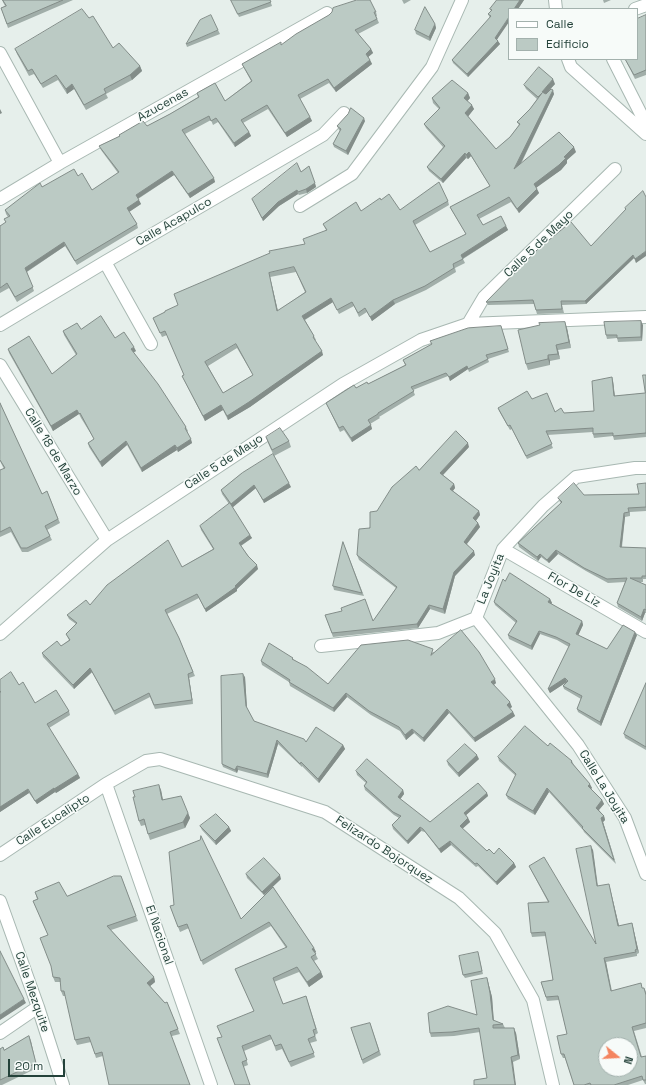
<!DOCTYPE html>
<html>
<head>
<meta charset="utf-8">
<style>
  body { margin:0 }
  #map { position:relative; width:646px; height:1085px; overflow:hidden; background:#e6efeb; font-family:"Space Grotesk",sans-serif }
  canvas { display:block }
  .legend { position:absolute; left:508px; top:8px; width:130px; height:52px; box-sizing:border-box; background:#f7fbf9; border:1px solid #a3b1ad; margin:0; padding:5px 7px; list-style:none; font-size:12px; color:#24423a }
  .legend li { display:flex; align-items:center; gap:8px; height:20px }
  .legend b { width:20px; border:1px solid #a3b1ad }
  .north { position:absolute; left:598px; top:1037px; width:40px; height:40px; box-sizing:border-box; background:#f7fbf9; border:1px solid #a3b1ad; border-radius:50%; rotate:108deg; font-size:11px; font-weight:700; line-height:16px; text-align:center; color:#24423a }
  .north::after { content:''; display:block; margin:auto; width:14px; height:18px; background:#f4845f; clip-path:polygon(50% 0,100% 100%,50% 72%,0 100%) }
  .scale { position:absolute; left:8px; top:1059px; width:57px; height:18px; box-sizing:border-box; border:2px solid #24423a; border-top:0; padding-left:5px; font-size:12px; line-height:14px; white-space:nowrap; color:#24423a; -webkit-text-stroke:3px #f7fbf9; paint-order:stroke }
</style>
</head>
<body>
<div id="map">
<canvas width="646" height="1085"></canvas>
<ul class="legend">
<li><b style="height:5px;background:#fff"></b>Calle</li>
<li><b style="height:11px;background:#bbcac4"></b>Edificio</li>
</ul>
<div class="north">N</div>
<div class="scale">20 m</div>
</div>
<script>
const context = document.querySelector('canvas').getContext('2d');
context.lineJoin = 'round';
function trace(path, color, width, dash) { context.strokeStyle = color; context.lineWidth = width; context.lineCap = dash ? 'butt' : 'round'; context.setLineDash(dash || []); context.stroke(path); }
function paint(path, color) { context.fillStyle = color; context.fill(path, 'evenodd'); }
function label(font, color, halo, rows, align = 'center') {
  context.font = font + ' "Space Grotesk",sans-serif'; context.lineWidth = 3; context.setLineDash([]); context.textBaseline = 'middle'; context.strokeStyle = halo; context.fillStyle = color; for (const [text, x, y, turn = 0] of rows) {
    context.save(); context.translate(x, y); context.rotate((+turn || 0) * Math.PI / 180); context.textAlign = isNaN(turn) ? turn : align; if (halo) context.strokeText(text, 0, 0); context.fillText(text, 0, 0); context.restore();
  }
}
const minor = new Path2D(`
  M555,0L556,9
  M635,9L646,5
  M0,53L60,163
  M568,59L571,67L646,134
  M613,59L646,124
  M0,199L60,163L327,13
  M300,206L352,174L432,67L462,0
  M105,262L151,344
  M468,324L484,297L615,169
  M0,325L105,262L323,135L344,113
  M0,365L107,540
  M503,549L646,632
  M476,618L578,745L625,818L646,874
  M476,618L503,549L543,506L576,477L635,468H646
  M0,634L107,540L343,384L421,340L468,324L646,317
  M321,646L438,633L476,618
  M106,784L211,1085
  M0,855L106,784L146,761L160,759L325,812L459,898L495,933L533,1000L553,1085
  M0,901L38,1007L63,1085
  M0,1033L38,1007`);
trace(minor, '#a8b8b2', 14);
trace(minor, '#fff', 12);
paint(new Path2D(`
  M2,0H73L8,28L1,8L5,6Z
  M231,0H270L272,6L239,17Z
  M402,0H411L404,4Z
  M497,0H524L518,9H509L497,40L500,44L468,77L453,63L452,60L490,18L488,14L491,11L490,9Z
  M603,0H611L604,3Z
  M376,12L377,16H376L379,23L358,34L371,49L373,53L368,57L370,60L372,64L336,92L329,83L300,99L310,117L312,121L287,137L268,109L243,123L249,132L251,136L235,147L218,122L213,125L211,120L185,134L215,182L190,198L174,175L138,199L141,204L129,212L137,224L138,228L77,265L65,246L27,272L34,291L17,302L9,288L0,293V226L6,223L4,219L8,217L6,214L5,210L42,187L78,176L92,190L118,173L101,150L99,146L120,136L119,135L147,126L170,114L198,97L197,93L225,101L251,81L244,68L242,64L281,45Z
  M646,15V75L635,79L625,59H637Z
  M435,24L436,28L430,41L416,34L415,30Z
  M218,30L220,34L187,47L186,44Z
  M113,48L140,66L142,71L132,80L106,94L108,98L86,110L74,89L67,94L58,80L43,88L34,74L29,76L17,54L15,49Z
  M555,84L549,90L554,94L521,164L576,152L567,160V163L561,170L536,187L539,193L519,213L511,202L479,219L483,225L506,226L508,230L463,259L465,263L455,268L456,272L426,290L395,304L372,321L367,312L359,317L354,306L339,314L333,302L305,320L314,336L316,340L315,341L323,355L250,407L228,420L223,410L205,421L184,380L182,376L184,375L167,335L162,337L153,318L305,244L326,230L323,224L361,211L381,200L400,210L448,201L449,205L415,225L430,252L466,234L452,211L450,207L490,186L471,156L468,159L466,158L443,183L429,171L427,167L443,147L426,128L424,124L439,109L433,103L432,98L468,93L470,98L467,101L474,109L468,116L496,149L510,137L519,125L517,122L530,109L537,99L526,89L524,85ZM296,272L305,292L278,311L270,277ZM237,348L253,375L223,393L208,366Z
  M365,121L348,155L334,147L333,144L340,131L339,130L337,126Z
  M309,166L316,187L307,193L299,195L298,194L279,206L263,221L252,199L301,172Z
  M643,191L636,263L634,258L586,304L562,305L564,313L537,314L534,304L488,305L486,302L591,246L626,210L625,208Z
  M643,325L642,341L618,342L617,338L607,339L606,335Z
  M501,326L509,352L488,359L489,362L469,372L468,369L450,381L448,376L413,390L415,395L379,417L380,418L370,424L372,429L352,442L344,430L340,432L326,403L356,388L368,384L405,365L403,360L432,344L430,341Z
  M567,328L571,348L558,350L560,359L550,361V365L528,370L526,364Z
  M81,329L115,338L136,351L133,353L186,427L188,431L187,432L192,443L178,452L177,450L142,472L127,445L102,467L89,447L88,443L94,439L81,418L79,414L53,431L9,353L8,349L52,374L76,355L64,335L63,331Z
  M646,375V437L614,440L613,436L594,438L593,434V432L547,435L553,448L527,459L512,429L510,430L499,411L498,408L532,399L555,412L564,413L594,411L612,377L613,381L615,396L645,393Z
  M0,403L42,494L47,491L60,523L47,530L52,540L28,552H22L11,532L0,537V470L4,469L0,461Z
  M266,437L289,441L291,447L274,456L268,443Z
  M469,447L443,475L454,484L455,488L453,491L479,511L480,515L476,521L478,523L480,527L467,544L475,555L455,576L445,614L430,609L418,628L333,637L325,615L373,621L396,588L359,560L357,555L377,511L419,470Z
  M242,473L291,487L264,503L256,488L232,507L250,535L252,538L241,546L258,569L237,589V591L206,612L199,598L167,614L179,638L195,676L189,678L193,704L155,709L150,697L115,715L92,672L74,689L43,657L42,653L61,646L69,640L66,634L76,624L69,619L67,615L90,605L182,567L213,549L201,530L200,526L229,504L222,494L221,490Z
  M646,483V511L630,512V516L625,517L622,547L646,548V579H643V582H638L646,585V613H645L642,621L618,607L617,603L625,582L608,583L586,571L558,554L549,563L541,557L538,561L519,547L518,543L561,503L560,502L558,498L584,495L639,494Z
  M343,542L364,596L334,590L333,586Z
  M505,581L550,599L552,603L551,604L582,621L583,625L578,635L607,649L637,635L601,726L578,712L577,709L581,699L564,689L563,686L566,682L550,693L548,689L569,647L557,640L540,634L532,650L509,639L508,635L516,623L495,605L494,602Z
  M434,652L496,683L494,685L512,707L510,708L513,712L515,716L475,742L449,713L424,742L414,733L406,740L400,731L371,715L347,697L334,712L290,686L289,682L262,665L261,661L293,659L328,684Z
  M245,677L247,708L254,721L306,742L343,745L345,749L319,783L302,766V767L278,744L268,778L238,770L237,773L223,767L222,764Z
  M0,680L19,685L35,703L69,711L70,715L49,728L78,774L80,778L56,793L55,792L37,804L29,793L0,812Z
  M646,683V750L625,738L624,734Z
  M548,746L572,761L574,765L592,788L591,789L602,800L604,804L599,810L604,816L605,820L603,822L616,864L584,832L583,830L549,792L535,815L508,799L506,795L516,776L499,761L498,757Z
  M479,759L459,777L448,765L447,761Z
  M356,771L403,790L404,794L400,799L430,822L487,793L488,796L466,815L468,818L470,822L462,829L487,851L514,863L516,867L497,885L478,866L476,867L451,845L441,853L425,832L421,831L408,844L393,829L392,825L399,818L394,815L365,790L364,786L366,783L357,775Z
  M161,790L163,800L188,813L190,818L185,828L150,840L145,825L141,826L139,821Z
  M200,826L229,827L231,831L216,845L202,830Z
  M593,850L598,886L610,888L619,926L632,923L633,927L639,953L637,954V956L606,962L612,991L644,988L646,992V1028L634,1031L642,1057L646,1056V1084H645L643,1080L628,1085H574L565,1058H563L561,1054L567,1034L559,1000L547,1001L541,982L553,980L546,936L532,937L531,933L548,902L531,870L529,866L596,944Z
  M246,874L281,879L264,895L247,878Z
  M121,876L138,921L111,930L154,977L155,982L150,986L165,1003L167,1002L180,1034L172,1036L96,1058L91,1042L77,1045L75,1040L66,996H63L61,991V982H55L53,977L48,935L33,901L37,899L35,892L67,896Z
  M273,887L314,948L316,952L315,953L318,959L314,961L321,972L323,977L309,987L299,972L274,982L283,1004L306,996L318,1033L315,1035L317,1041L310,1043L315,1057L291,1067L282,1049L276,1051L272,1039L244,1051L248,1065L243,1067L222,1037L254,1011L235,969L286,948L271,926L203,965L189,928L180,932L170,906L241,919Z
  M479,956L483,974L465,978L463,975Z
  M487,978L492,997L494,1021L503,1024L505,1028L516,1033L520,1059L513,1062L487,1078L480,1032L454,1036L431,1037L430,1033L477,1015Z
  M370,1023L381,1055L363,1064L351,1028Z
  M29,1036L37,1068L2,1085H0V1049L4,1050Z`), '#a1aea9');
paint(new Path2D(`
  M520,0H524L518,9H514Z
  M509,17V22L496,41L495,38Z
  M435,24L436,28L430,41L429,37Z
  M498,41L500,44L468,77L467,74Z
  M371,49L373,53L367,58L366,54Z
  M370,60L372,64L336,92L334,88Z
  M140,66L142,71L132,80L130,75Z
  M553,79L555,84L544,96L542,92Z
  M72,84L74,89L67,94L66,89Z
  M553,90L554,94L516,173L514,169Z
  M468,93L470,98L466,103L464,98Z
  M472,105L474,109L467,118L465,113Z
  M0,109L2,113L0,114Z
  M310,117L312,121L287,137L285,133Z
  M364,118L365,121L348,155L346,151Z
  M249,132L251,136L235,147L234,143Z
  M574,147L576,152L567,160V163L561,170L536,188L534,184Z
  M469,152L471,156L468,159L466,155Z
  M465,153L466,158L443,183L441,179Z
  M172,171L174,175L137,199L136,195Z
  M214,178L215,182L190,198L188,194Z
  M315,183L316,187L307,193L306,189Z
  M537,189L539,193L519,213L517,209Z
  M297,190L298,194L279,206L263,221L262,218L278,202Z
  M139,200L141,204L129,212L127,208Z
  M506,226L508,230L462,259L461,255Z
  M64,242L65,246L26,272L25,268Z
  M646,251V256L636,263L635,259Z
  M633,255L634,258L586,304L585,301Z
  M269,273L270,277L279,316L277,311Z
  M331,298L333,302L304,320L302,316Z
  M393,300L395,304L372,321L370,317Z
  M641,321L643,325L642,341L641,337Z
  M565,322L567,328L571,348L569,342Z
  M556,345L558,350L560,359L558,354Z
  M134,347L136,351L132,353L131,349Z
  M322,351L323,355L250,407L228,420L227,416Z
  M548,355L550,361V365L548,359Z
  M467,366L468,369L450,381L449,377Z
  M612,377L613,381L615,399L614,396Z
  M221,405L223,410L205,421L203,416Z
  M77,410L79,414L53,431L51,426Z
  M371,425L372,429L352,442L351,438Z
  M191,439L192,443L178,452L177,448Z
  M126,441L127,445L102,467L100,462Z
  M468,443L469,447L441,477L440,473Z
  M175,445L177,450L142,472L141,468Z
  M289,483L291,487L264,503L263,500Z
  M454,484L455,488L451,493L450,489Z
  M254,485L256,488L232,508L231,504Z
  M479,511L480,515L474,523L473,518Z
  M624,513L625,517L621,551L620,547Z
  M478,523L480,527L465,546L464,542Z
  M250,535L252,538L240,546L239,543Z
  M556,550L558,554L549,563L547,560Z
  M474,551L475,555L455,576L445,614L443,609L454,572Z
  M540,554L541,557L538,561L537,557Z
  M257,565L258,569L237,589V591L206,612L205,609L235,586Z
  M550,599L552,603L550,606L548,602Z
  M429,605L430,609L418,628L417,624Z
  M644,609L645,613L642,621L641,617Z
  M582,621L583,625L577,638L576,634Z
  M539,631L540,634L532,650L531,646Z
  M635,632L637,635L601,726L600,722Z
  M90,668L92,672L74,689L73,685Z
  M188,674L189,678L193,704L192,700Z
  M243,674L245,677L247,709L246,706Z
  M565,678L567,682L550,693L548,689Z
  M495,679L496,683L492,686L491,682Z
  M346,693L347,697L334,712L333,708Z
  M510,702L512,707L509,709L507,705Z
  M447,709L449,713L424,742L423,738Z
  M513,712L515,716L475,742L474,738Z
  M412,729L414,733L406,740L405,735Z
  M277,740L278,744L268,778L267,774Z
  M343,745L345,749L319,783L318,779Z
  M477,755L479,759L459,777L458,773Z
  M237,766L238,770L237,773L235,770Z
  M78,774L80,778L56,793L54,789Z
  M590,784L592,788L590,790L588,786Z
  M159,785L161,790L164,806L162,800Z
  M54,788L55,792L37,804L35,801Z
  M547,788L549,792L535,815L533,811Z
  M28,789L29,793L0,812V807Z
  M403,790L404,794L399,801L398,797Z
  M487,793L488,796L465,816L464,813Z
  M602,800L604,804L597,812L596,808Z
  M188,813L190,818L185,828L183,822Z
  M604,816L605,820L603,822L616,864L601,818Z
  M468,818L470,822L461,830L460,826Z
  M229,827L231,831L216,845L215,841Z
  M420,827L421,831L408,844L407,841Z
  M450,841L451,845L441,853L439,849Z
  M591,846L593,850L598,890L597,886Z
  M514,863L516,867L497,885L496,882Z
  M280,875L281,879L264,895L262,892Z
  M609,884L610,888L620,930L618,926Z
  M632,923L633,927L639,953L637,949Z
  M314,948L316,952L314,953L312,949Z
  M604,958L606,962L612,995L611,991Z
  M321,972L323,977L309,987L307,982Z
  M154,977L155,982L149,987L147,983Z
  M487,978L492,997L494,1025L493,1020Z
  M24,999L26,1003L0,1020V1015Z
  M514,1028L516,1033L520,1059L518,1055Z
  M29,1036L31,1041L37,1068L36,1063Z
  M511,1057L513,1062L516,1085H515Z`), '#838d89');
const building = new Path2D(`
  M3,0H63L7,24L1,8L6,6Z
  M231,0H270L271,2L238,14Z
  M357,0H370L376,12H374L377,19L355,30L371,49L366,54L370,60L334,88L328,79L298,95L310,117L285,133L267,105L241,120L249,132L234,143L216,118L211,121L209,116L182,130L214,178L188,194L172,171L136,195L139,200L127,208L137,224L75,261L64,242L25,268L33,287L15,297L7,283L0,288V226L6,222L4,219L10,216L5,210L40,183L42,187L74,169L78,176L82,173L92,190L119,172L99,146L120,136L119,135L143,121L147,126L170,114L199,97L197,93L215,83L225,101L252,81L242,64L281,42V45L296,34L329,15L332,12L333,8Z
  M497,0H520L514,9H509V17L495,38L498,41L467,74L452,60L491,16L488,14L492,10L490,9Z
  M425,7L435,24L429,37L415,30Z
  M82,9L89,18L93,16L113,48L119,43L140,66L130,75L104,89L106,93L84,105L72,84L66,89L56,75L41,84L32,69L28,71L15,49Z
  M211,15L218,30L186,44L200,20Z
  M646,15V70L634,75L625,59H637V19Z
  M539,67L553,79L542,92L546,94L551,89L553,90L514,169L559,132L574,147L564,157L566,158L559,165L534,184L537,189L517,209L509,197L477,215L483,225L501,216L506,226L461,255L463,259L453,264L454,268L425,286L393,300L370,317L365,308L358,313L352,302L337,310L331,298L302,316L314,336L313,337L322,351L249,402L227,416L221,405L203,416L182,376L184,375L165,331L160,333L153,318L165,312V311L178,305L174,294L270,253L269,251L305,244L303,239L327,230L323,224L356,202L361,211L380,198L381,200L389,194L400,210L439,182L448,201L413,221L415,225L430,252L466,234L450,207L490,186L469,152L466,155L465,153L441,179L427,167L445,146L424,124L440,108L432,98L452,80L468,93L464,98L472,105L465,113L496,149L510,137L520,124L517,122L530,109L542,93L538,97L524,85ZM294,267L306,292L277,311L269,273ZM236,344L253,375L223,393L205,362Z
  M351,108L364,118L346,151L333,144L341,129L337,126L348,114Z
  M297,163L301,172L309,166L315,183L306,189L298,192L297,190L278,202L262,218L252,199Z
  M643,191L646,197V251L635,259L633,255L585,301H561L562,309L536,310L533,300L486,302L538,249L571,222L591,246L626,209L625,208Z
  M101,316L115,338L124,332L134,347L131,349L158,384L186,427L185,428L191,439L177,448L175,445L141,468L126,441L100,462L88,443L94,439L80,413L79,414L77,410L51,426L8,349L29,336L52,374L77,354L63,331L77,323L81,329Z
  M641,321V337L617,338V335H606L604,322Z
  M565,322L569,342L556,345L558,354L548,355V359L526,364L518,330L540,325L539,323Z
  M501,326L508,349L486,355L488,359L468,369L467,366L449,377L446,373L411,387L414,391L378,413V414L368,420L371,425L351,438L343,426L339,428L326,403L354,385L356,388L367,382L368,384L406,365L403,360L432,344L430,341L468,328Z
  M643,375H646V433L613,436V433L593,434V428L546,431L552,444L526,456L510,425L508,426L498,408L527,391L532,399L547,393L555,412L561,408L564,413L594,411L592,381L612,377L614,396L645,393Z
  M0,403L42,494L47,491L58,519L45,526L50,536L27,548H21L10,527L0,532V470L5,468L0,460Z
  M280,428L289,441L272,450L266,437Z
  M456,431L468,443L440,473L454,484L450,489L479,511L473,518L478,523L464,542L474,551L454,572L443,609L429,605L417,624L332,633L325,615L342,611L341,608L365,599L373,621L397,587L357,555L359,529L370,528V512L377,511L392,487L416,466L419,470Z
  M273,454L289,483L263,500L254,485L231,504L221,490L242,473Z
  M574,483L584,495L639,494L637,484L646,483V507L628,508L629,512L624,513L620,547L646,548V576H642V578H630L646,585V610L644,609L641,617L617,603L627,578L607,579L584,568L556,550L547,560L540,554L537,557L518,543L562,502L558,498Z
  M230,503L250,535L239,543L248,556L257,565L235,586L236,587L205,609L197,594L165,610L179,638L193,672L188,674L192,700L154,705L149,693L114,711L90,668L73,685L42,653L57,641L61,646L70,640L66,634L77,623L67,615L86,600L90,605L107,585L168,540L182,567L214,549L200,526Z
  M343,542L362,593L333,586Z
  M510,573L550,599L548,602L582,621L576,634L607,649L623,625L635,632L600,722L577,709L582,696L563,686L568,681L565,678L548,689L570,644L556,637L539,631L531,646L508,635L517,621L494,602L503,579L505,581Z
  M461,630L479,652L495,679L491,682L510,702L507,705L513,712L474,738L447,709L423,738L412,729L405,735L399,727L369,711L346,693L333,708L289,682L290,680L261,661L269,643L293,658L292,659L307,667L328,684L361,645L408,640L433,649L431,655Z
  M11,672L19,685L23,682L35,703L56,690L69,711L47,724L78,774L54,789V788L35,801L28,789L0,807V692H1L0,691V680Z
  M243,674L246,706L254,721L304,739L306,742L316,727L343,745L318,779L301,762L300,764L277,740L267,774L237,766L235,770L222,764L221,676Z
  M646,683V747L624,734Z
  M525,726L548,746L550,743L572,761L571,762L590,784L588,786L602,800L596,808L604,816L601,818L614,860L582,828L583,827L547,788L533,811L506,795L516,774L498,757Z
  M465,744L477,755L458,773L447,761Z
  M367,759L403,790L398,797L430,822L478,783L487,793L464,813L468,818L460,826L487,851L489,849L494,854L499,848L514,863L496,882L477,863L475,864L450,841L439,849L423,829L420,827L407,841L392,825L401,816L393,812L364,786L367,782L356,771Z
  M159,785L162,800L181,796L188,813L183,822L148,834L144,819L139,821L133,797H135L133,791Z
  M216,814L229,827L215,841L200,826Z
  M201,836L241,919L273,887L314,948L312,949L316,954L311,957L321,972L307,982L297,967L273,978L283,1004L306,996L316,1029L313,1030L315,1036L308,1039L314,1053L289,1062L281,1044L275,1046L270,1035L242,1046L247,1060L242,1062L250,1085H235L217,1038L222,1037L217,1026L254,1011L235,969L287,947L269,922L201,961L187,924L178,927L170,906L174,905L169,852L200,840Z
  M591,846L597,886L609,884L618,926L632,923L637,949L635,950L636,952L604,958L611,991L641,983L642,988H644L646,995V1023L632,1027L641,1057L646,1056V1080H643L642,1076L614,1085H591L590,1083L584,1085H574L564,1054H561L557,1036L567,1034L558,996L546,997L541,982L553,980L545,932L531,933L528,903L549,902L529,866L544,857L596,944L576,849ZM606,1045H630V1069H606Z
  M264,858L280,875L262,892L246,874Z
  M114,876H121L136,916L107,926L154,977L147,983L165,1003L167,1002L178,1029L170,1032L190,1085H109L102,1052L95,1054L89,1037L75,1040L64,991H61L60,978L53,977L51,966L40,938L48,935L33,901L38,899L35,892L59,882L67,896Z
  M0,951L24,999L0,1015Z
  M478,952L482,971L463,975L459,956Z
  M487,978L490,993L493,1020L503,1024L493,1025V1028H514L518,1055L511,1057L515,1085H474V1080L487,1078L479,1028L452,1032L430,1033L428,1013L448,1006L477,1015L471,981Z
  M370,1023L379,1051L362,1060L351,1028Z
  M29,1036L36,1063L0,1080V1049L3,1047L4,1050Z`);
paint(building, '#bbcac4');
trace(building, '#838d89', 1);
label('12px', '#24423a', '#f7fbf9', [
  ["Azucenas",163,105,-29],
  ["Calle Acapulco",174,222,-30],
  ["Calle 5 de Mayo",539,244,-44],
  ["Calle 18 de Marzo",53,452,59],
  ["Calle 5 de Mayo",224,462,-33],
  ["La Joyita",491,579,-68],
  ["Flor De Liz",574,590,30],
  ["Calle La Joyita",604,787,58],
  ["Calle Eucalipto",53,820,-33],
  ["Felizardo Bojorquez",384,850,33],
  ["El Nacional",159,935,71],
  ["Calle Mezquite",32,992,71]
]);
</script>
</body>
</html>
